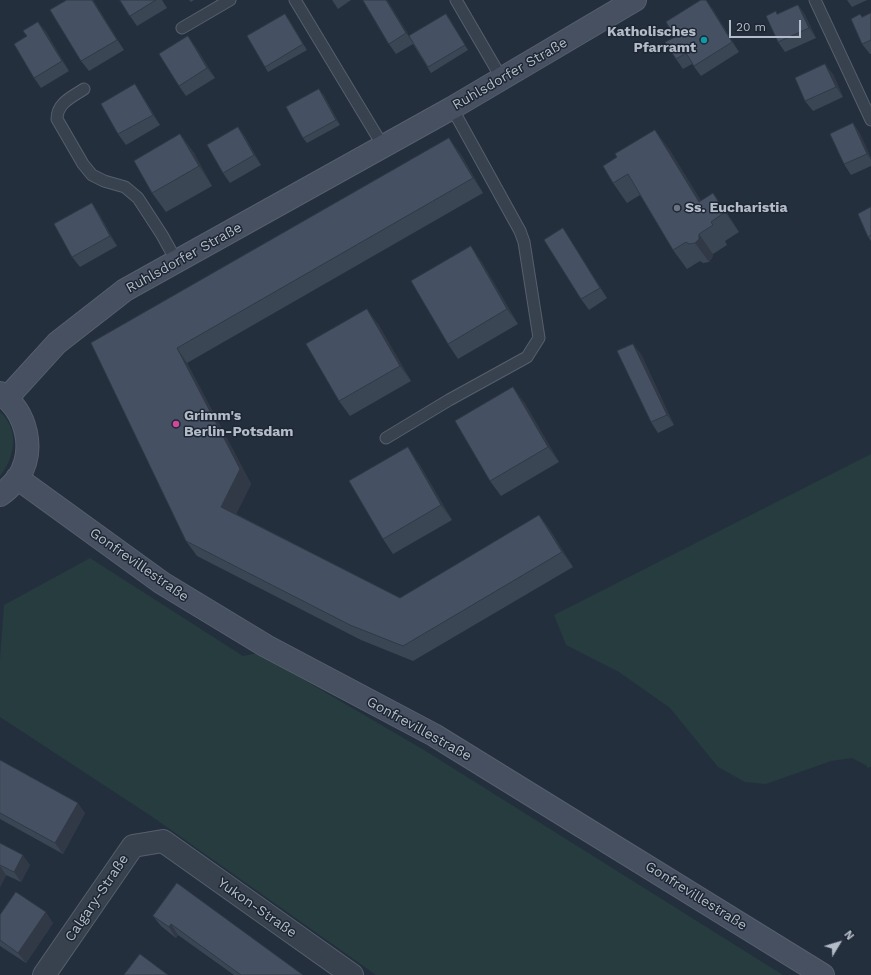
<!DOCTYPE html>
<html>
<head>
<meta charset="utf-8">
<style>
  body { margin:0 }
  #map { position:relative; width:871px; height:975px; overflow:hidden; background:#242f3e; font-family:"Work Sans",sans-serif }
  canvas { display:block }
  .north { position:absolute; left:819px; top:923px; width:40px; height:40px; -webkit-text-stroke:3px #1d2633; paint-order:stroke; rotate:52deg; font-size:11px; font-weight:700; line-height:16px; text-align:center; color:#b4bcc9 }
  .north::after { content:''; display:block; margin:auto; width:14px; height:18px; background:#b4bcc9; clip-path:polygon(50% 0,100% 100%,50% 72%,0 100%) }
  .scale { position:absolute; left:729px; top:20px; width:72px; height:18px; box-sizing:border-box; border:2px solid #b4bcc9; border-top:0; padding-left:5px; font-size:12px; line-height:14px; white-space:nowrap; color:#b4bcc9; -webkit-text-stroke:3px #1d2633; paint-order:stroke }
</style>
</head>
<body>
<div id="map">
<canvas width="871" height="975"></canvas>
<div class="north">N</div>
<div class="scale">20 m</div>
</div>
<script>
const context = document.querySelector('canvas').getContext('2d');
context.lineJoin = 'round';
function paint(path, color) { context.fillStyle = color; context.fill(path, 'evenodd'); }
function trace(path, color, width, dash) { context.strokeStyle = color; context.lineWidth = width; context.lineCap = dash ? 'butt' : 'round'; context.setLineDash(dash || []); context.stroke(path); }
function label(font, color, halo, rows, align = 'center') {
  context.font = font + ' "Work Sans",sans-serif'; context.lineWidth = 3; context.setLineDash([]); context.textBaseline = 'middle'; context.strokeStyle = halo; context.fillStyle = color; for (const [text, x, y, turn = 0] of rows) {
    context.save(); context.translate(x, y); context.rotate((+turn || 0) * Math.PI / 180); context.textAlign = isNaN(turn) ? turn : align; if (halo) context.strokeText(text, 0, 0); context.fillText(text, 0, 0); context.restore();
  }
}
paint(new Path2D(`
  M0,412C20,429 15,458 0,476Z
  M871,454V767L867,768V766L852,758L831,761L766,784L745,782L718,767L670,708L619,672L566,645L554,615Z
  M90,558L243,656L258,653L424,750L783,975H376L154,818L0,717V659L4,605Z`), '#263c3f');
const lane = new Path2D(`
  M295,0L383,146
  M456,0L502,79
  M815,0L871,120
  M182,28L230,0
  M84,89C72,97 57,103 57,119L83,164L92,175L104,181L125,187L138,198L162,235L177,262
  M386,438L449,400L527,357L539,338L524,242L520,231L452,108`);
const street = new Path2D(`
  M44,975L133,846L163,841L352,975`);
const secondary = new Path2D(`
  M0,393C27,412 36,450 18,478C13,484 6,491 0,495
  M7,398L57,343L125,290L452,108L635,0
  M17,478L162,583L266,646L434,735L823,975`);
trace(lane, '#565f6c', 13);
trace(street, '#565f6c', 24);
trace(secondary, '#565f6c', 24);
trace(lane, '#38414e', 11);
trace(street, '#38414e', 22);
trace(secondary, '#465061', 22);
paint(new Path2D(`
  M93,0L124,50L89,71L81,61Z
  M120,0H162L167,8L137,26L130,16Z
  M189,0H194L191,2Z
  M332,0H351L338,9Z
  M387,0L409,36L446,14L468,50L431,73L413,44L396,54L389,44Z
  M847,0H867L852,7Z
  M798,5L805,15L816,38L785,52L778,42V14Z
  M712,8L739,52L701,76L692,64L683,69L676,59L675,37Z
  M871,13V54H870L862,44V17Z
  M285,14L307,50L268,72L265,67Z
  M38,22L46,32L69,71L41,88L34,78L27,36Z
  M195,46L215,78L186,96L179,86Z
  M833,74L843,97L813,111L805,101Z
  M323,94L340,125L307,143L303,138Z
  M142,95L160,125L126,145L118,134Z
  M853,123L860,134L871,158V166L851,175L844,164Z
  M238,127L245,137L261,165L230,183L223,173Z
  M180,134L194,153L212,186L166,212L152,193Z
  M669,149L701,201L727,213L739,232L725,241L727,245L713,254L712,258L709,262L703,263L700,261L687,269L673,250L640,195L627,203L613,183Z
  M460,153L483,193L187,363L251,484L236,514L400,598L539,515L550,530L573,567L413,661L361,640L197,556L186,541L91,343Z
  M92,203L99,214L117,246L80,267L72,257Z
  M871,207V241L868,237Z
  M570,239L607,298L589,310L581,299Z
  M481,261L518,324L458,359L448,344Z
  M378,324L411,381L350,416L339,401Z
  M641,354L674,425L658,433L651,422Z
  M524,402L559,462L501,496L490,481Z
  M418,462L452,520L393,554L383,539Z
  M0,760L85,813L63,854L0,819Z
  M0,843L30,865L21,882L6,875L0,887Z
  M0,915L53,923L26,963L0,946Z
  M153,916L303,975H234L178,935L176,938L161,926Z`), '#3b4654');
paint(new Path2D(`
  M92,0H93L124,50L117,40Z
  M386,0H387L414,43L406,33Z
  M706,0L712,8L739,52L732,42Z
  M798,5L805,15L816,38L809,28Z
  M285,14L289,19L307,50L303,44Z
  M446,14L450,19L468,50L465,45Z
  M38,22L46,32L69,71L62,61Z
  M188,36L195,46L215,78L207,68Z
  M825,64L833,74L843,97L836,87Z
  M135,84L142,95L160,125L153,115Z
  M319,89L323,94L340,125L336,120Z
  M853,123L860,134L871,158V160L867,154Z
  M238,127L245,137L261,165L254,155Z
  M655,130L669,149L713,221L699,202Z
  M180,134L194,153L212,186L199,166Z
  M449,138L460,153L483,193L473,178Z
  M713,193L727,213L739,232L725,212Z
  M92,203L99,214L117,246L110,236Z
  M563,228L570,239L607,298L600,288Z
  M699,234L713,254L712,258L709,262L695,243Z
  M471,246L481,261L518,324L507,309Z
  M367,309L378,324L411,381L400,366Z
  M633,344L641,354L674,425L667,415Z
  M177,348L187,363L251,484L232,522L221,507Z
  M513,387L524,402L559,462L548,447Z
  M408,447L418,462L452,520L441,505Z
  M539,515L550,530L573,567L562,552Z
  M78,803L85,813L63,854L55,843Z
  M23,855L30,865L21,882L14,872Z
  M0,866L6,875L0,887Z
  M46,912L53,923L26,963L18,953Z
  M171,924L178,935L176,938L169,927Z`), '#303945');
const building = new Path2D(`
  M67,0H92L117,40L81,61L50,10Z
  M120,0H156L130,16Z
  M363,0H386L406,33L389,44Z
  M701,0H706L732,42L694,66L686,53L676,59L665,42L675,37L666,22Z
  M798,5L809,28L778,42L766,16L776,11L777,14Z
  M871,13V40L862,44L851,19L860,14L862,17Z
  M285,14L303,44L265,67L247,36Z
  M446,14L465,45L428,67L409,36Z
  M38,22L62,61L34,78L14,44L27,36L23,31Z
  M188,36L207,68L179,86L159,54Z
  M825,64L836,87L805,101L795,78Z
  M135,84L153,115L118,134L101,104Z
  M319,89L336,120L303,138L286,107Z
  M853,123L867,154L844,164L830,134Z
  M238,127L254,155L223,173L207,145Z
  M655,130L699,202L713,193L725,212L711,222L713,225L699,234V239L695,243L689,244L686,242L673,250L628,174L613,183L603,166L617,157L615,154Z
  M180,134L199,166L152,193L134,161Z
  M449,138L473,178L177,348L240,469L221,507L400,598L539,515L562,552L403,646L350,625L186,541L91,343Z
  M92,203L110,236L72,257L54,224Z
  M871,207V235L868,237L858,214Z
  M563,228L600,288L581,299L544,240Z
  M471,246L507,309L448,344L411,281Z
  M367,309L400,366L339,401L306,344Z
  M633,344L667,415L651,422L617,351Z
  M513,387L548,447L490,481L455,421Z
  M408,447L441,505L383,539L349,481Z
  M0,760L78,803L55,843L0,813Z
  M0,843L23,855L14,872L0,865Z
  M177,883L303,975H241L171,924L169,927L153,916Z
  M16,892L46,912L18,953L0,940V915Z
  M140,954L168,975H124Z`);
paint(building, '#455162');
trace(building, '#303945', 1);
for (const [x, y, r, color] of [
  [704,40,4,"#0f9aa8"],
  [677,208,4,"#6b7280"],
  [176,424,4,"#d1479c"]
]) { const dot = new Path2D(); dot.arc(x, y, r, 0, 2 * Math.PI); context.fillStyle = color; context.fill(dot); trace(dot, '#1d2633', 1.5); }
label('bold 14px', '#b4bcc9', '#1d2633', [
  ["Katholisches",696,32,"right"],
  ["Pfarramt",696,48,"right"],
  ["Ss. Eucharistia",685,208],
  ["Grimm's",184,416],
  ["Berlin-Potsdam",184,432]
], 'left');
label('14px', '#b4bcc9', '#1d2633', [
  ["Ruhlsdorfer Straße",510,74,-30],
  ["Ruhlsdorfer Straße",184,258,-29],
  ["Gonfrevillestraße",139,565,35],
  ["Gonfrevillestraße",419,729,29],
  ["Gonfrevillestraße",696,896,32],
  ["Calgary-Straße",97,898,-56],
  ["Yukon-Straße",257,908,35]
]);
</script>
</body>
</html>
